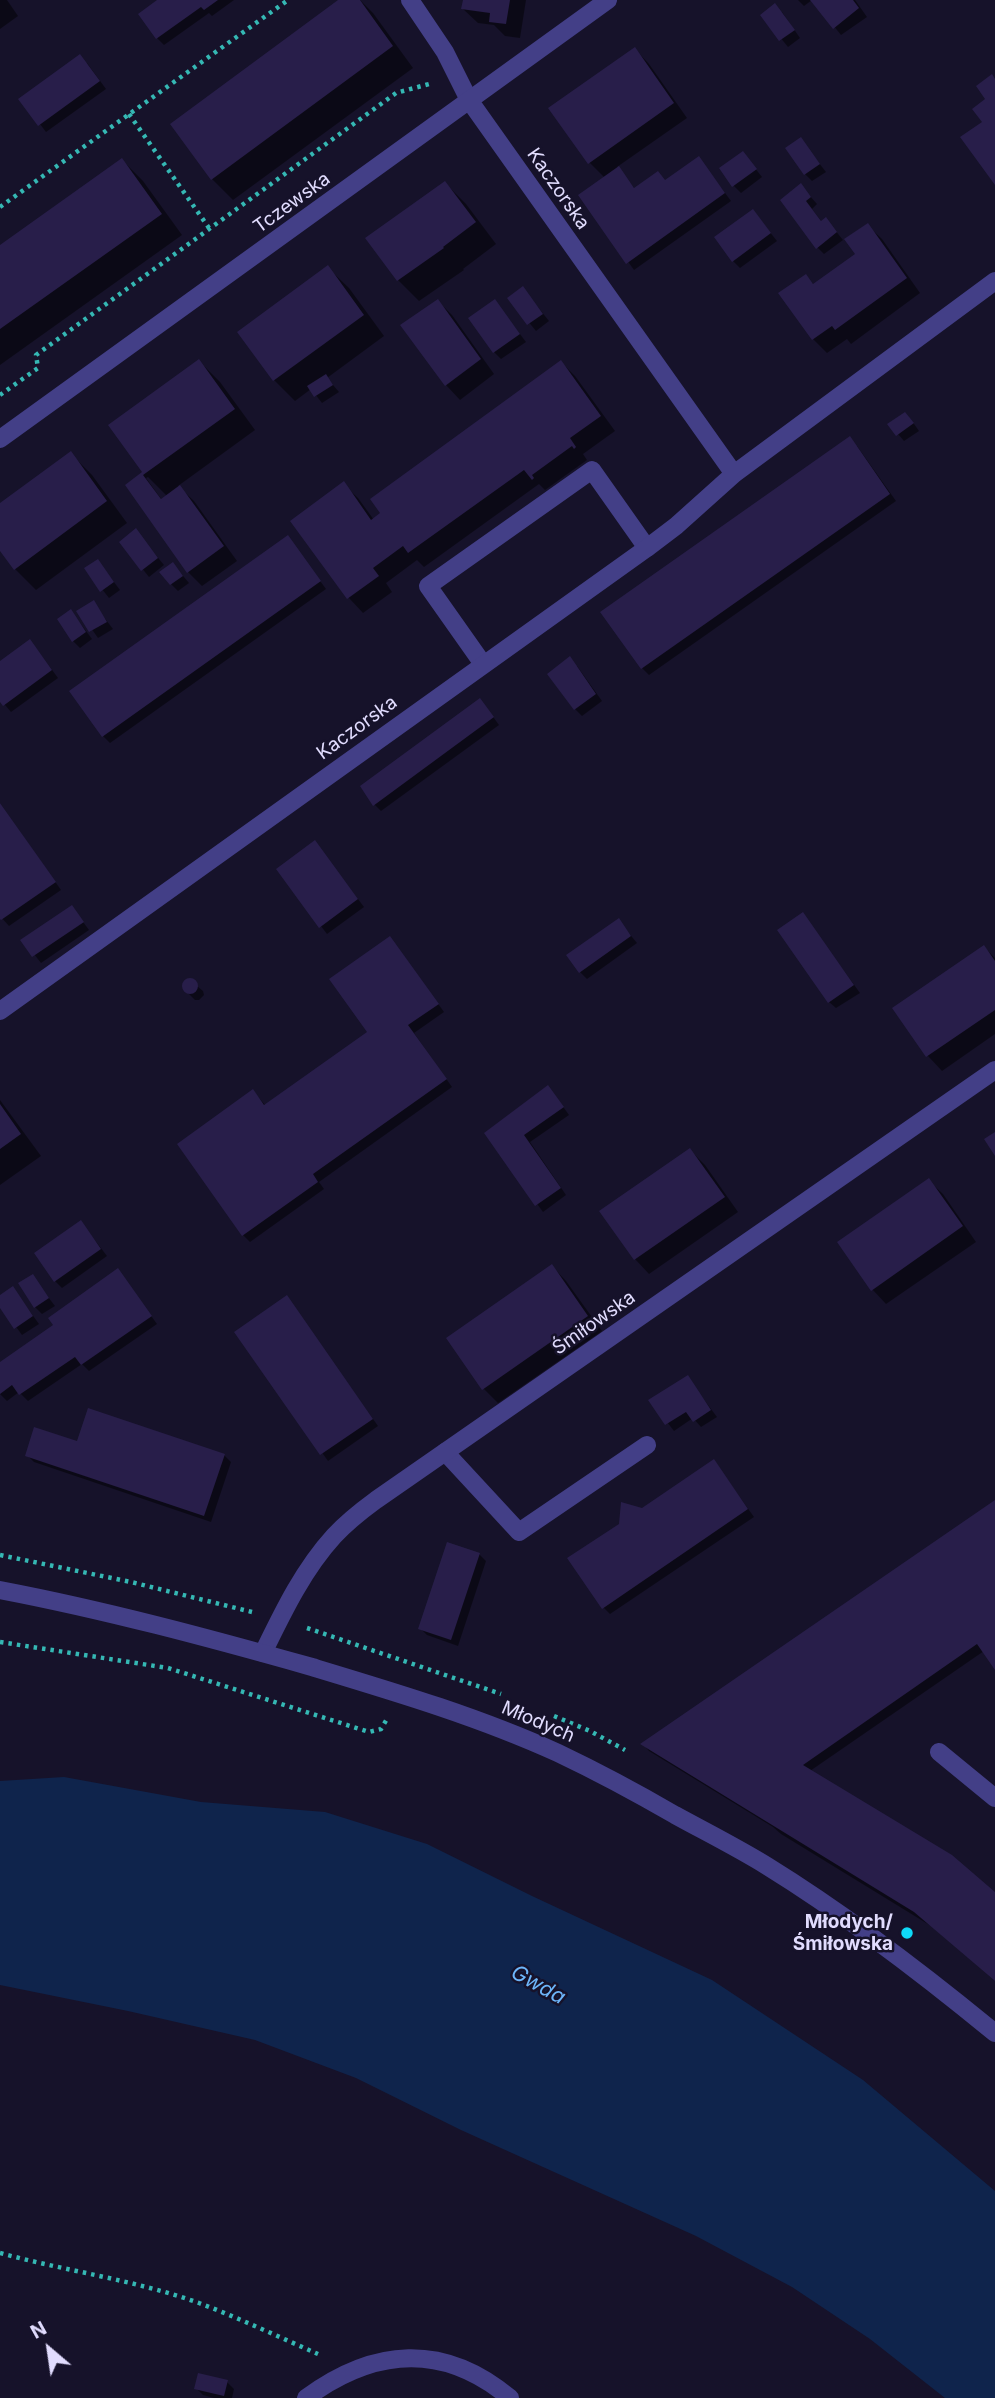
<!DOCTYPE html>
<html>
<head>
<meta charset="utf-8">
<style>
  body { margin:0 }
  #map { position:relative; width:995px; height:2398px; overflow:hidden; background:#16122a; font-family:Inter,sans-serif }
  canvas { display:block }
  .north { position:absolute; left:14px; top:2314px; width:70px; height:70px; -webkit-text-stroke:5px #16122a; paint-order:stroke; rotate:331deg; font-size:19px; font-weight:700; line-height:28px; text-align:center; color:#e1dcfe }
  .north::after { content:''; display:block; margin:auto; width:24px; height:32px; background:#e1dcfe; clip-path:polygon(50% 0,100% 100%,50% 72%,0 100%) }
</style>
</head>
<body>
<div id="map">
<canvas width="995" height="2398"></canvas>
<div class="north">N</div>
</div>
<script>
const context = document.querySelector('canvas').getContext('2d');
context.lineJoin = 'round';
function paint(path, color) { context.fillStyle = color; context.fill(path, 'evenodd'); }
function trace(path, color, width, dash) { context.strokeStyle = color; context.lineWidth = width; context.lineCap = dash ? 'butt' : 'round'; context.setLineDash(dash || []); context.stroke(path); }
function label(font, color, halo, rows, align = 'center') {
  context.font = font + ' Inter,sans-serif'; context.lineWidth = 5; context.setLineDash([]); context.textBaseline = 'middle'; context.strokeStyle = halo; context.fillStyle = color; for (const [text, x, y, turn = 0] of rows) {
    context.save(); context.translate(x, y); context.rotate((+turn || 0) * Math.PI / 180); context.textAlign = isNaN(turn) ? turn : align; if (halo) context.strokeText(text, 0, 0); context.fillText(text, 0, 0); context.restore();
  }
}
paint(new Path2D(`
  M64,1777L201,1802L325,1812L427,1844L532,1896L712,1980L863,2080L995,2191V2398H945L870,2339L792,2287L696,2236L461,2130L356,2078L255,2040L128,2011L0,1985V1781Z`), '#0f244c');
paint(new Path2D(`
  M0,0H7L18,16L0,29Z
  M160,0H234L212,16L209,13L164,45L157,38Z
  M341,0H360L373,13L413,68L233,200L212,179Z
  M464,0H526L520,38L505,36L494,25L478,23L463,9Z
  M798,0H812L804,6Z
  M813,0H855L867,17L841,35Z
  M782,12L800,38L788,47L762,15Z
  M635,49L649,64L687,118L617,167L635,189L666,182L699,158L731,201L634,270L581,196L605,178L589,162Z
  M87,63L106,89L46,132L21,99Z
  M801,140L826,172L812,181L805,174Z
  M743,153L762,177L741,193L734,186Z
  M122,160L143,181L182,235L0,365V247Z
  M445,183L466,204L496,244L463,269L464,270L419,301L398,280Z
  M801,186L817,204L812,209L822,222L826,219L843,240L824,254L817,247Z
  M753,211L777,241L740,268L733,261Z
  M867,225L882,239L920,293L851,344L847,339L827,353L813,339L805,276L815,286L858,255Z
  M328,268L349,288L384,336L327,378L339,392L322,403L311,389L295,401L274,380Z
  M529,296L549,321L536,331L509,298Z
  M438,301L452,315L494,374L460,400L446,385Z
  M495,301L526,342L501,359L494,352Z
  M199,361L220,382L255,430L178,486L194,501L237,561L202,586L188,572L128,485L144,473ZM148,477L167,496L162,500L146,478Z
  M561,362L575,376L615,431L583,454L587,460L545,490L539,484L424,567L417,560L386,583L392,592L363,613L349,598L293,521L343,484L358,498L374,520Z
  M912,421L919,431L904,441L898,434Z
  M857,446L896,501L649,675L642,668Z
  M71,454L92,475L127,523L36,590L15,569L0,548V505Z
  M136,531L164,565L149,577L121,542Z
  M288,537L326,589L110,743L103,736Z
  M98,561L120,590L109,598L86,569Z
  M173,564L189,583L178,591L171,584Z
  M93,603L113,629L98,638L79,611Z
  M77,619L92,639L80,648L73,641Z
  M36,648L58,678L11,712L0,699V663Z
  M577,666L602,701L582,716L575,709Z
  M486,707L499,725L381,811L374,804Z
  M0,803L61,890L9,926L0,916Z
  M315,842L364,907L327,934L278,870Z
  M72,907L89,930L41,963L23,940Z
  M803,914L860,993L836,1008L829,1002Z
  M618,920L637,943L587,979L580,972Z
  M396,945L444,1012L414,1033L452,1087L319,1182L324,1189L250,1242L243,1235L253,1091L266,1106L369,1033Z
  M984,947L995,958V1034L942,1071L928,1056L895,1009Z
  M186,981H191L203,991L204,995L199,1000H195L187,992L184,985Z
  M554,1094L569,1115L530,1142L566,1195L543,1212L486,1134Z
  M0,1100L41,1156L0,1185Z
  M690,1150L705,1165L738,1212L649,1274L635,1259Z
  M928,1180L943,1194L976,1242L886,1304L872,1289Z
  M81,1222L107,1256L62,1288L55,1281Z
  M552,1266L566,1281L602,1331L498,1403L484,1389L449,1338Z
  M118,1270L157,1324L89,1371L82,1364L28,1401L19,1392L7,1401L0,1394V1364L55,1325Z
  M32,1276L55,1306L42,1314L35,1307Z
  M13,1288L39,1324L22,1335L0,1305V1297Z
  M287,1298L378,1426L328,1461L237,1333Z
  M687,1377L717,1417L701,1427L693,1418L674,1431L650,1400Z
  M27,1455H224L231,1462L211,1522L34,1462Z
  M714,1461L754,1517L610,1614L603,1607Z
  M995,1502V1667L984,1651L810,1771L995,1894V1981L931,1926L781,1834L773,1827L649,1751L643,1744Z
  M479,1554L486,1561L458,1646L427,1635L420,1628Z
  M227,2382L234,2389L232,2398H214L203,2395L196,2388Z`), '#0007');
paint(new Path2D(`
  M157,0H218L204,10L201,7L156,39L138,14Z
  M338,0H360L393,46L211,180L170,124Z
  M463,0H510L506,24L489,22L490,13L461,9Z
  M810,0H853L859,8L833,29Z
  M775,3L795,30L779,41L760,15Z
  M635,47L674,103L588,164L548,108Z
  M80,54L100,81L38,126L18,99Z
  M992,74L995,79V185L960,137L982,122L972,109L985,99L976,86Z
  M801,137L820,164L804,175L785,148Z
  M743,151L757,169L732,187L719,168Z
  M699,156L725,193L626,264L578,195L619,166L634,188L658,171L665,180Z
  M122,158L162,214L0,329V245Z
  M445,181L476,222L443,247L444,248L397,281L365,238Z
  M801,183L811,197L806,201L821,221L826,217L837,232L816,249L780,200Z
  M753,209L771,233L732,262L714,237Z
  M868,223L907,278L835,330L832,326L812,340L778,293L806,274L813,284L855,254L844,239Z
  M328,265L364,315L273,381L237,332Z
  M523,286L543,314L527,325L507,298Z
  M438,299L481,359L445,386L400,325Z
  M495,299L520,334L493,353L468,318Z
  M199,359L235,409L143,475L161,499L180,485L224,546L187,573L125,485L142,472L108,425Z
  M561,360L601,416L570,438L576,447L574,449L572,446L532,475L534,478L532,480L524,470L408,553L403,546L373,568L379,576L347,599L290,521L344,481L371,520L380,513L370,499Z
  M326,374L333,385L314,397L307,386Z
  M905,412L914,423L896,436L887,424Z
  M850,436L890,494L641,669L600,612Z
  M71,451L107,501L14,570L0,551V503Z
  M136,528L158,558L141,571L119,542Z
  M288,535L321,581L102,737L69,691Z
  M98,559L114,582L100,592L84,568Z
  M173,562L183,576L170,585L159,572Z
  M94,600L107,622L89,632L76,611Z
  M71,609L86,632L72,642L57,619Z
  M30,639L52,670L3,706L0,702V661Z
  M570,656L596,694L574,710L547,674Z
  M480,698L494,717L373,806L360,786Z
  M0,803L56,882L1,920L0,919Z
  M315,840L358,899L319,928L276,869Z
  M72,905L84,922L32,957L20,940Z
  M803,912L854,985L828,1003L777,930Z
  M619,918L631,936L579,973L566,955Z
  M390,936L439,1004L408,1025L447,1079L313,1174L318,1182L242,1236L177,1144L253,1089L264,1105L367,1032L329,979Z
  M984,945L995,961V1010L926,1057L892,1008Z
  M182 986a8 8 0 1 1 16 0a8 8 0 1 1-16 0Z
  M548,1085L564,1107L524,1135L561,1188L535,1206L484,1133Z
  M0,1104L21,1134L0,1149Z
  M995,1132V1156L984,1139Z
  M690,1148L725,1197L634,1260L599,1211Z
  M929,1178L963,1226L871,1291L837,1242Z
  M81,1220L101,1249L54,1282L34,1253Z
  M552,1264L588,1316L482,1390L446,1338Z
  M118,1268L152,1316L81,1365L75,1357L19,1395L12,1385L0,1394V1362L53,1325L48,1318Z
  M33,1274L49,1298L34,1308L18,1283Z
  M13,1286L33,1316L14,1329L0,1308V1295Z
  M287,1295L373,1419L320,1455L234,1332Z
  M688,1375L711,1410L693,1422L686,1412L665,1425L648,1400Z
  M88,1408L225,1454L204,1516L25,1456L34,1427L77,1441Z
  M714,1459L748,1509L602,1609L567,1558L619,1524L621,1502L642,1508Z
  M995,1500V1670L977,1644L803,1765L952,1855L995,1892V1981L914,1912L640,1744Z
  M447,1542L480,1553L451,1640L418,1629Z
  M198,2373L228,2380L224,2396L194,2389Z`), '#281e4a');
trace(new Path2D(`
  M129,114L209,228
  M0,207L288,0
  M0,395L38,368L36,355L396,93L429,84
  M0,1555L131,1582L252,1612
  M307,1628L501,1694
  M0,1642L168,1668L369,1732L381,1729L387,1719
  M554,1716L590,1731L625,1750
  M0,2253C66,2271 135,2280 199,2303C239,2318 279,2337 318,2354`), '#35b8b4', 4.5, [3.5, 5]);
trace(new Path2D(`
  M410,0L445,52L469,100
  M483,664L428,586L592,470L647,548
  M445,1452L519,1532L647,1445
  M939,1752L995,1798`), '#433f87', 18);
trace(new Path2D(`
  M469,100L734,474
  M0,439L608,0
  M0,1011L647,548L676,526L734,474L995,281
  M263,1653C283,1612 303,1570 334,1536C347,1522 361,1511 376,1500L995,1070
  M306,2398C374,2348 443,2342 510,2398`), '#433f87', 18);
trace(new Path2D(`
  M0,1590C105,1610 209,1638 312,1667C395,1692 479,1717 558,1753C598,1772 637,1793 675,1815C706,1832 738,1848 767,1866C848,1916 922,1973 995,2033`), '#433f87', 18);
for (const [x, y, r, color] of [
  [907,1933,7,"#0fd9f7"]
]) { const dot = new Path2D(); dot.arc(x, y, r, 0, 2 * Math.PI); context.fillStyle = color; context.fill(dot); trace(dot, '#16122a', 2.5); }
label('19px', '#e1dcfe', '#16122a', [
  ["Kaczorska",558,189,55],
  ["Tczewska",292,203,-36],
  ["Kaczorska",357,728,-36],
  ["Śmiłowska",594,1323,-35],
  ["Młodych",538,1722,23]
]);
label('bold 19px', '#e1dcfe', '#16122a', [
  ["Młodych/",893,1922],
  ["Śmiłowska",893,1944]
], 'right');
label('italic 21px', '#6db5fa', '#16122a', [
  ["Gwda",538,1985,29]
]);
</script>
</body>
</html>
